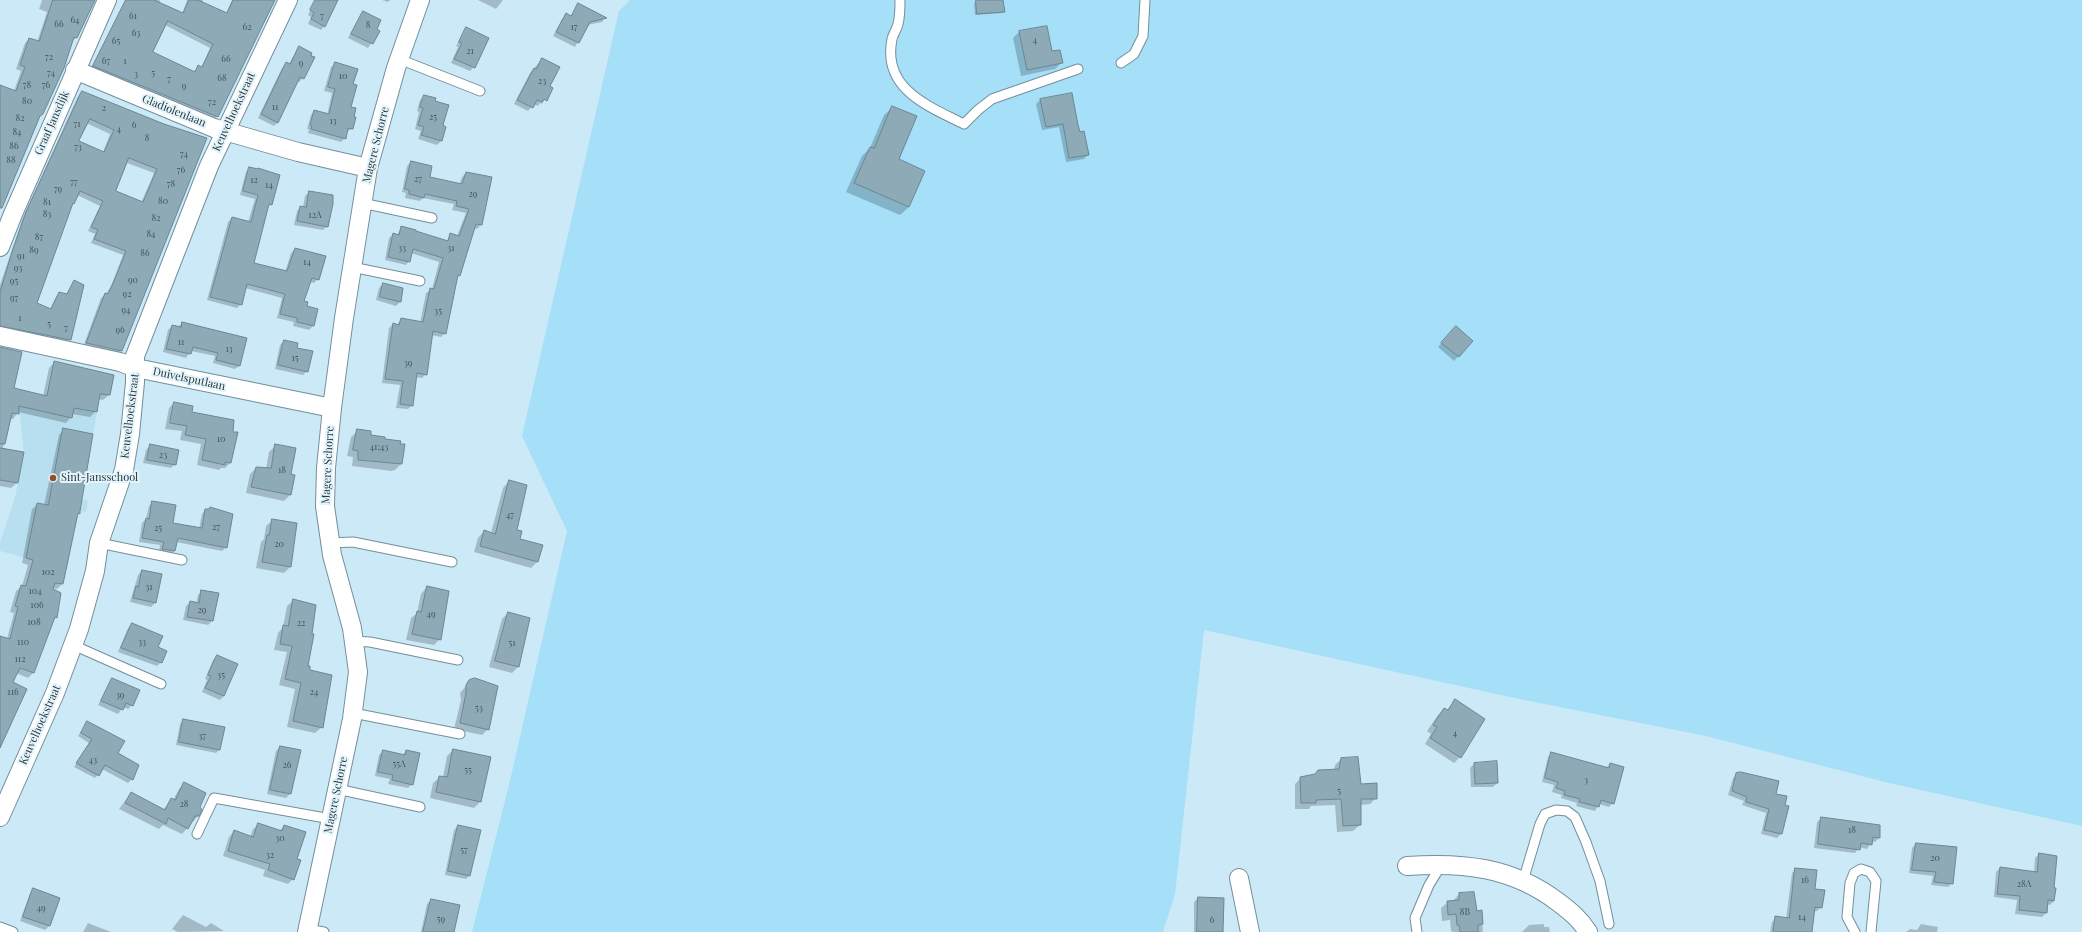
<!DOCTYPE html>
<html>
<head>
<meta charset="utf-8">
<style>
  body { margin:0 }
  canvas { display:block; background:#cbe9f7 }
</style>
</head>
<body>
<canvas width="2082" height="932"></canvas>
<script>
const context = document.querySelector('canvas').getContext('2d');
context.lineJoin = 'round';
function paint(path, color) { context.fillStyle = color; context.fill(path, 'evenodd'); }
function trace(path, color, width, dash) { context.strokeStyle = color; context.lineWidth = width; context.lineCap = dash ? 'butt' : 'round'; context.setLineDash(dash || []); context.stroke(path); }
function label(font, color, halo, rows, align = 'center') {
  context.font = font + ' "Playfair Display",serif'; context.lineWidth = 4; context.setLineDash([]); context.textBaseline = 'middle'; context.strokeStyle = halo; context.fillStyle = color; for (const [text, x, y, turn = 0] of rows) {
    context.save(); context.translate(x, y); context.rotate((+turn || 0) * Math.PI / 180); context.textAlign = isNaN(turn) ? turn : align; if (halo) context.strokeText(text, 0, 0); context.fillText(text, 0, 0); context.restore();
  }
}
paint(new Path2D(`
  M54,361L114,375L110,395L100,394L82,499L88,500L86,512L80,511L78,514L67,569L0,551V543L15,497L24,454L18,399L43,411Z`), '#b8dfef');
paint(new Path2D(`
  M630,0H2082V826L1889,783L1706,736L1519,699L1204,630L1175,894L1163,932H472L509,785L567,531L522,436L619,11Z`), '#a6dff8');
paint(new Path2D(`
  M42,0H93L76,38L72,41L43,113L38,118L0,207V86L14,91L21,71L16,69L25,43L29,39L37,42L47,12L39,9Z
  M125,0H160L159,3L182,14L187,0H203L202,3L226,13L232,0H274L217,116L213,120L90,70ZM165,25L210,48L201,68L198,67L193,72L152,53Z
  M315,0H337L324,26L321,30L308,24L311,17L308,15Z
  M382,0H390L388,2Z
  M478,0H503L496,9Z
  M981,0H1002L1004,11L1002,13L975,15L974,3Z
  M578,4L605,18L602,22L587,25L575,47L553,36L562,19L566,15L570,17Z
  M363,12L375,30L379,31L368,48L348,38Z
  M466,28L474,67L470,71L451,63L458,47L456,46Z
  M1019,32L1051,52L1061,63L1055,69L1021,76L1013,38Z
  M299,47L303,78L299,82H297L278,122L274,126L258,118L282,68L286,64L288,65Z
  M542,59L549,87L552,88L542,104L540,103L538,106L534,104L528,111L514,104L530,73Z
  M335,64L352,84L349,108L352,129L346,132L345,138L341,142L308,133L309,129H307L311,115L314,111L327,115L332,93L324,91L331,67Z
  M82,92L164,125L206,139L121,351L117,355L83,347L101,298L106,294L111,286L123,255L91,243L95,234L88,231L100,206L77,195L71,206L35,303L50,309L56,297L60,293L66,294L74,282L70,339L66,343L0,331V285L23,217L78,96ZM86,123L110,134L103,152L78,142ZM127,163L154,173L141,203L114,192Z
  M424,96L434,102L442,126L441,141L437,145L418,139L421,131L415,129L419,112L417,111L420,100Z
  M1040,100L1079,133L1088,155L1084,159L1066,162L1059,127L1042,130L1036,104Z
  M893,107L897,160L909,207L900,215L846,192L862,156L870,148L884,115Z
  M411,162L429,178L459,185L462,177L466,173L491,178L481,225L477,229L474,228L459,275L457,278L445,333L441,337L431,335L426,374L422,378L415,377L412,405L408,409L396,408L400,385L382,383L389,328L393,324L397,325L401,319L420,323L426,293L432,289L439,262L411,253L409,261L406,265L385,260L389,238L393,234L397,235L401,228L446,242L451,234L457,236L466,213L452,210L454,204L423,198L420,201L405,198L406,193L402,192L407,166Z
  M250,168L271,204L267,208L252,264L285,272L291,253L295,249L318,279L314,283L310,282L303,302L306,307L317,310L313,326L309,330L293,326L294,322L277,318L282,298L245,288L241,304L237,308L207,300L228,222L232,218L248,222L255,199L240,195L246,172Z
  M309,192L327,226L323,230L294,225L297,211L301,207H303L305,196Z
  M383,284L402,289L400,302L396,306L376,300L379,288Z
  M182,323L246,339L239,366L235,369L213,363L215,356L191,351L186,358L163,352L168,330L172,326L178,327Z
  M1452,331L1472,341L1454,361L1438,347Z
  M284,341L307,371L303,375L275,369L280,345Z
  M0,349L13,389L43,396L49,368L54,363L109,395L103,400L98,399L96,411L90,417L72,414L71,417L66,423L18,412L13,419H10L3,448L23,453L17,483L11,488L0,486Z
  M174,403L191,413L230,463L225,468H221L219,470L197,465L201,444L180,440L182,431L165,429L169,408Z
  M64,429L79,513L76,516L62,584L57,589L53,588L52,590L60,593L56,617L53,620L33,673L28,678L16,673L12,683L0,747V637L7,639L14,613L10,612L16,591L22,586L28,565L22,563L32,509L38,504L44,505L59,435Z
  M358,431L370,436L404,445L401,464L395,470L391,471L352,466L353,457L347,456L351,437Z
  M276,445L290,495L284,501L246,493L250,474L256,468L266,469L269,452Z
  M150,446L175,464L171,468L143,463L146,450Z
  M509,481L516,530L519,540L537,562L531,568L474,552L478,538L484,531L491,533L503,488Z
  M152,502L171,523L199,529L202,514L205,510L226,547L222,551L176,542L174,551L171,555L159,552L160,545L139,542L142,523L146,519L149,506Z
  M273,520L290,567L284,573L256,568L261,542L264,539L266,526Z
  M142,571L155,603L151,607L130,602L138,575Z
  M427,587L440,639L434,645L406,640L411,618L417,613L421,594Z
  M202,591L212,621L208,625L183,620L186,606L190,602L196,604L198,595Z
  M294,600L322,727L315,733L287,727L295,689L279,685L287,652L274,650L278,633L283,627L287,606Z
  M508,613L519,666L512,673L489,667L502,619Z
  M132,624L157,648L161,662L157,666L118,652L128,628Z
  M217,656L224,696L220,700L202,692L207,680L205,679L213,660Z
  M113,679L132,705L128,709L123,707L118,714L98,705L109,683Z
  M470,681L488,729L482,735L454,729L461,700L460,693Z
  M1455,700L1460,757L1454,763L1425,744L1431,734L1427,731L1438,715L1444,709L1446,711Z
  M184,720L220,749L216,753L176,745L180,724Z
  M87,722L117,754L132,779L128,783L102,769L95,778L74,767L89,743L78,736Z
  M280,747L290,794L286,798L267,794L276,751Z
  M453,750L489,758L480,802L474,808L430,798L433,783L440,777H443L447,756Z
  M383,751L402,755L406,751L412,784L408,788L388,784L390,779L375,776L379,755Z
  M1552,753L1606,768L1610,764L1613,803L1609,807L1599,804L1595,811L1576,806L1577,803L1561,798L1562,795L1552,792L1554,785L1542,782L1548,757Z
  M1341,759L1360,785L1376,798L1370,804L1360,805V825L1353,831L1337,832L1335,805L1311,806L1309,809H1295V784L1301,778L1334,770L1335,765Z
  M1496,762L1497,783L1493,787H1471L1470,768L1474,764Z
  M1737,774L1775,794L1781,834L1777,838L1761,834L1766,813L1742,805L1744,801L1728,795L1733,778Z
  M185,783L199,807L198,816L182,834L163,825L159,829L119,809L131,793L163,810L171,800H173L179,789Z
  M1821,818L1879,825V838L1875,842L1872,841L1867,849L1859,847L1855,853L1814,848L1817,822Z
  M259,824L279,831L284,826L296,859L293,879L288,884L263,876L265,870L223,856L229,837L234,831L250,837L253,829Z
  M458,826L470,875L466,879L445,875L454,830Z
  M1916,844L1952,883L1948,887L1931,885L1933,876L1909,873L1912,848Z
  M2039,854L2052,889L2054,901L2050,905L2047,904L2046,913L2042,917L2015,914L2017,900L1994,897L1996,872L2000,868L2034,872L2035,858Z
  M1796,869L1814,890L1821,907L1817,911H1814L1811,932H1770L1772,922L1776,918L1786,919L1792,873Z
  M34,889L59,898L49,926L45,930L20,921L30,893Z
  M1459,894L1476,912L1481,911L1483,932H1454L1451,931L1450,920L1442,921L1441,908L1448,902L1453,901Z
  M1198,898L1222,932H1194V902Z
  M431,900L452,932H421L427,904Z
  M183,915L206,927L211,923L224,931L178,932L172,929Z
  M88,923L111,932H83Z
  M1544,924V927H1549L1550,932H1522L1529,925Z
  M1921,924L1938,927L1937,932H1939H1906L1910,929L1917,930Z`), '#0003');
const building = new Path2D(`
  M53,0H95L77,38L74,37L64,68L43,114L40,116L2,208H0V85L16,91L25,67L20,65L29,38L39,41Z
  M126,0H154L183,13L189,0H198L227,13L233,0H275L218,117L93,66ZM168,21L213,44L202,67L198,65L195,72L153,52Z
  M315,0H338L325,27L311,19L314,13L310,10Z
  M976,0H1003L1005,12L977,14Z
  M578,3L607,18L590,22L579,43L556,32L566,13L571,16Z
  M363,11L381,20L377,29L380,31L373,44L351,34Z
  M1047,26L1052,51L1060,50L1063,63L1027,70L1019,31Z
  M466,27L489,38L475,68L454,59L462,43L459,42Z
  M299,46L312,53L311,56L315,57L304,79L300,77L278,123L261,114L286,62L290,64Z
  M542,58L560,67L550,86L553,88L547,101L544,99L542,102L537,100L533,108L517,100L534,68L536,69Z
  M335,62L358,69L353,84L357,85L351,107L356,108L354,117H356L353,129L348,128L346,139L311,129L312,126L310,125L314,110L329,114L335,89L328,87Z
  M82,91L164,124L207,138L122,351L86,343L105,293L108,294L114,281L126,251L94,239L98,230L91,227L103,201L80,191L74,204L73,203L37,303L51,309L59,292L67,294L74,280L84,285L71,340L0,326V292L12,252L26,212ZM90,119L114,130L104,152L79,141ZM129,158L157,169L143,202L116,191Z
  M1072,93L1078,125L1080,132L1084,131L1089,155L1069,158L1063,124L1046,127L1040,99Z
  M424,95L436,98L435,101L449,105L443,125L446,127L442,141L421,135L424,127L418,125L423,108L420,107Z
  M892,106L917,116L899,159L925,171L909,207L854,183L870,147L874,148Z
  M411,161L432,166L430,177L462,184L466,172L492,177L482,225L476,224L460,276L458,275L446,334L433,331L427,375L417,373L413,406L400,404L403,381L385,379L393,323L399,325L401,318L423,322L430,288L434,289L443,258L413,249L410,262L388,257L393,233L399,235L401,226L416,230V231L448,241L450,233L459,236L469,209L456,206L457,201L425,194L424,198L409,194V190L405,189Z
  M249,167L258,169V168L280,175L272,205L269,204L254,263L287,271L295,248L326,256L319,280L312,278L304,301L308,302L307,306L318,309L314,326L297,322V318L280,314L285,294L247,284L242,305L210,297L232,217L251,222L258,195L243,191Z
  M309,191L333,195V204L328,227L297,221L300,206L306,207Z
  M383,283L403,288L401,302L380,297Z
  M182,322L247,338L240,366L216,360L218,353L193,347L191,354L166,349L172,325L181,327Z
  M1456,326L1473,341L1459,357L1441,343Z
  M284,340L298,343L297,348L313,351L308,372L278,365Z
  M0,347L22,352L14,388L47,396L54,361L114,375L110,395L100,394L97,412L74,408L72,418L19,406V414L12,413L5,444H0Z
  M174,402L193,406L192,412L234,420L233,432H238L231,463L225,462V465L202,460L206,439L185,435L187,426L170,423Z
  M63,428L93,434L80,511V514L78,513L63,584L55,583L53,589L61,593L57,618L55,617L34,673L20,668L13,682L27,689L0,748V636L10,639L18,607L15,606L21,585L26,586L33,560L26,558L37,503L48,505Z
  M357,429L371,431V435L385,437V439L401,441L400,444H405L402,464L358,460V451L353,450Z
  M150,444L179,450L176,465L147,460Z
  M275,444L296,448L291,474L295,475L291,495L251,487L256,467L271,468Z
  M0,448L24,452L18,483L0,480Z
  M509,480L527,485L517,530L522,531L520,539L543,545L538,562L480,546L484,530L495,534Z
  M152,501L176,505L173,523L202,528L205,509H209L210,507L233,514L227,548L178,538L175,551L162,549L164,542L142,538L146,518L149,519Z
  M272,519L297,523L291,567L262,562L267,535H269Z
  M142,570L162,574L156,603L133,598L136,586L138,587Z
  M427,586L449,591L441,640L412,634L417,611L421,612Z
  M201,590L219,593L213,621L187,617L190,601L199,603Z
  M293,599L316,605L312,634H314L308,666H310V670L332,675L323,728L293,721L301,683L285,679L292,646L280,644L283,625L288,626Z
  M508,612L530,618L519,667L495,661Z
  M132,623L163,636L158,647L167,651L162,663L121,648Z
  M217,655L238,664L224,696L205,688L211,676L208,675Z
  M112,678L140,690L133,706L126,703L123,710L101,701Z
  M475,678L498,686L489,730L460,723L466,693V685L469,680Z
  M1455,699L1485,719L1461,758L1430,738L1437,727L1433,725L1444,708L1448,710Z
  M183,719L225,727L220,750L179,742Z
  M87,721L125,741L118,753L139,765L133,780L105,765L99,776L76,763L92,739L81,733Z
  M280,746L301,750L291,794L270,790Z
  M453,749L491,757L481,802L436,792L439,776L447,777Z
  M383,750L405,755L406,750L420,753L413,785L392,780L393,775L378,772Z
  M1551,752L1609,768L1610,763L1624,767L1614,804L1601,800L1599,807L1579,802L1580,799L1564,795L1565,791L1556,788L1558,782L1545,778Z
  M1358,757L1361,784L1377,783V799H1361V825L1343,826L1341,799L1316,800V803H1301L1300,777L1315,774L1318,770L1339,769L1341,758Z
  M1497,761L1498,783L1475,784L1474,763Z
  M1741,772L1779,781L1776,794L1787,796L1785,805L1789,806L1782,834L1764,830L1769,809L1746,802L1747,797L1732,791L1736,773Z
  M184,782L206,793L200,807L202,810L199,816H195L188,829L168,818L166,824L125,803L131,792L165,810L171,798L175,800Z
  M1821,817L1880,825V838L1873,837L1872,845L1861,843L1860,850L1818,844Z
  M258,823L282,831L284,825L306,832L297,859L301,860L294,880L268,870L270,864L228,851L234,830L253,837Z
  M458,825L481,830L470,876L448,871Z
  M1916,843L1957,847L1953,884L1934,882L1936,872L1912,870Z
  M2039,853L2057,856L2054,888H2056L2054,901L2048,900L2047,913L2019,910L2020,896L1997,894L2000,867L2037,872Z
  M1795,868L1817,870L1815,889L1825,890L1822,908L1815,907L1812,932H1773L1775,916L1789,918Z
  M33,888L60,898L50,926L23,917Z
  M1474,892L1477,911L1482,910L1483,924L1478,925V932H1460L1459,925H1457L1456,914L1448,915L1447,901L1459,900V893Z
  M1198,897L1224,898L1223,932H1197Z
  M431,899L460,905L454,932H423Z`);
paint(building, '#8daab6');
trace(building, '#6b8794', 1);
const lane = new Path2D(`
  M900,0C900,8 900,17 898,24C897,29 893,34 892,39C882,89 928,106 964,124L978,110L992,99L1078,69
  M399,59L480,91
  M1121,63L1134,54L1143,36L1145,0
  M362,203L432,218
  M352,267L420,281
  M99,543L182,560
  M330,543L353,542L452,562
  M354,641L370,642L458,660
  M73,645L161,684
  M353,713L460,734
  M337,789L420,807
  M197,834L214,798L331,819
  M1523,881L1540,824L1545,814L1556,810L1567,811L1575,817L1586,842L1600,881L1609,924
  M0,927L13,932
  M307,929L324,932
  M1417,932L1415,918L1429,885L1442,864
  M1855,932L1847,917L1850,883L1854,873L1861,869L1870,872L1876,881L1871,932`);
const street = new Path2D(`
  M75,70L214,128L298,152L368,168
  M0,247L13,214L107,0
  M0,336L120,362L136,368L332,408
  M0,817L55,693L79,629L95,571L99,543L124,470L130,434L135,382V356L209,166L288,0
  M1407,866C1463,862 1512,867 1558,902C1570,911 1580,919 1588,932
  M1239,878L1250,932
  M307,932L352,719L358,672L352,628L332,555L325,506L326,468L332,408L344,318L368,168L396,68L420,0`);
trace(lane, '#738f9b', 11);
trace(street, '#738f9b', 20);
trace(lane, '#fff', 9);
trace(street, '#fff', 18);
for (const [x, y, r, color] of [
  [53,478,4,"#954e29"]
]) { const dot = new Path2D(); dot.arc(x, y, r, 0, 2 * Math.PI); context.fillStyle = color; context.fill(dot); trace(dot, '#e2f4fc', 1.5); }
label('9px', '#44545a', null, [
  ["61",133,16],
  ["7",322,16],
  ["64",75,20],
  ["66",59,24],
  ["8",368,25],
  ["62",247,27],
  ["17",574,27],
  ["63",136,33],
  ["4",1035,40],
  ["65",116,41],
  ["21",470,51],
  ["72",49,57],
  ["66",226,59],
  ["67",106,61],
  ["1",125,61],
  ["9",301,63],
  ["74",51,73],
  ["5",153,73],
  ["3",136,74],
  ["10",343,76],
  ["68",222,78],
  ["7",169,79],
  ["23",542,81],
  ["78",27,85],
  ["76",46,85],
  ["9",184,86],
  ["80",27,101],
  ["72",212,102],
  ["11",275,107],
  ["2",104,108],
  ["25",433,117],
  ["82",20,118],
  ["13",333,121],
  ["71",77,124],
  ["6",134,125],
  ["4",119,129],
  ["84",17,132],
  ["8",147,138],
  ["86",14,146],
  ["73",78,147],
  ["74",184,154],
  ["88",11,160],
  ["76",181,170],
  ["27",418,179],
  ["12",254,180],
  ["77",74,182],
  ["78",171,184],
  ["14",269,185],
  ["79",58,189],
  ["29",473,194],
  ["80",163,201],
  ["81",47,202],
  ["83",47,214],
  ["12A",315,215],
  ["82",156,218],
  ["84",151,234],
  ["87",39,237],
  ["33",402,248],
  ["31",451,248],
  ["89",34,250],
  ["86",145,253],
  ["91",21,256],
  ["14",307,262],
  ["93",18,268],
  ["90",133,280],
  ["95",14,281],
  ["92",127,294],
  ["97",14,298],
  ["94",126,310],
  ["35",438,311],
  ["1",20,318],
  ["5",49,324],
  ["7",66,328],
  ["96",120,330],
  ["11",181,342],
  ["13",229,349],
  ["15",295,358],
  ["39",408,363],
  ["10",221,439],
  ["41;43",379,447],
  ["23",163,455],
  ["18",282,470],
  ["47",510,515],
  ["27",216,527],
  ["25",158,528],
  ["20",279,544],
  ["102",48,572],
  ["31",149,587],
  ["104",35,591],
  ["106",37,605],
  ["29",202,610],
  ["49",431,614],
  ["108",34,622],
  ["22",301,623],
  ["110",23,642],
  ["33",142,642],
  ["51",512,643],
  ["112",20,659],
  ["35",221,675],
  ["116",13,692],
  ["24",314,692],
  ["39",120,695],
  ["53",479,708],
  ["4",1455,733],
  ["37",202,736],
  ["43",93,760],
  ["55A",399,764],
  ["26",287,765],
  ["55",468,770],
  ["3",1586,780],
  ["5",1339,791],
  ["28",184,804],
  ["18",1852,830],
  ["30",280,838],
  ["57",464,850],
  ["32",270,855],
  ["20",1935,858],
  ["16",1805,880],
  ["28A",2024,884],
  ["49",41,908],
  ["8B",1465,912],
  ["14",1802,917],
  ["59",441,919],
  ["6",1212,920]
]);
label('11px', '#2b373c', '#e2f4fc', [
  ["Gladiolenlaan",174,111,22],
  ["Keuvelhoekstraat",234,112,-65],
  ["Graaf Jansdijk",52,123,-66],
  ["Magere Schorre",376,145,-76],
  ["Duivelsputlaan",189,379,12],
  ["Keuvelhoekstraat",130,416,-83],
  ["Magere Schorre",328,465,-87],
  ["Keuvelhoekstraat",40,725,-66],
  ["Magere Schorre",336,795,-78]
]);
label('11px', '#2b373c', '#e2f4fc', [
  ["Sint-Jansschool",61,478]
], 'left');
</script>
</body>
</html>
